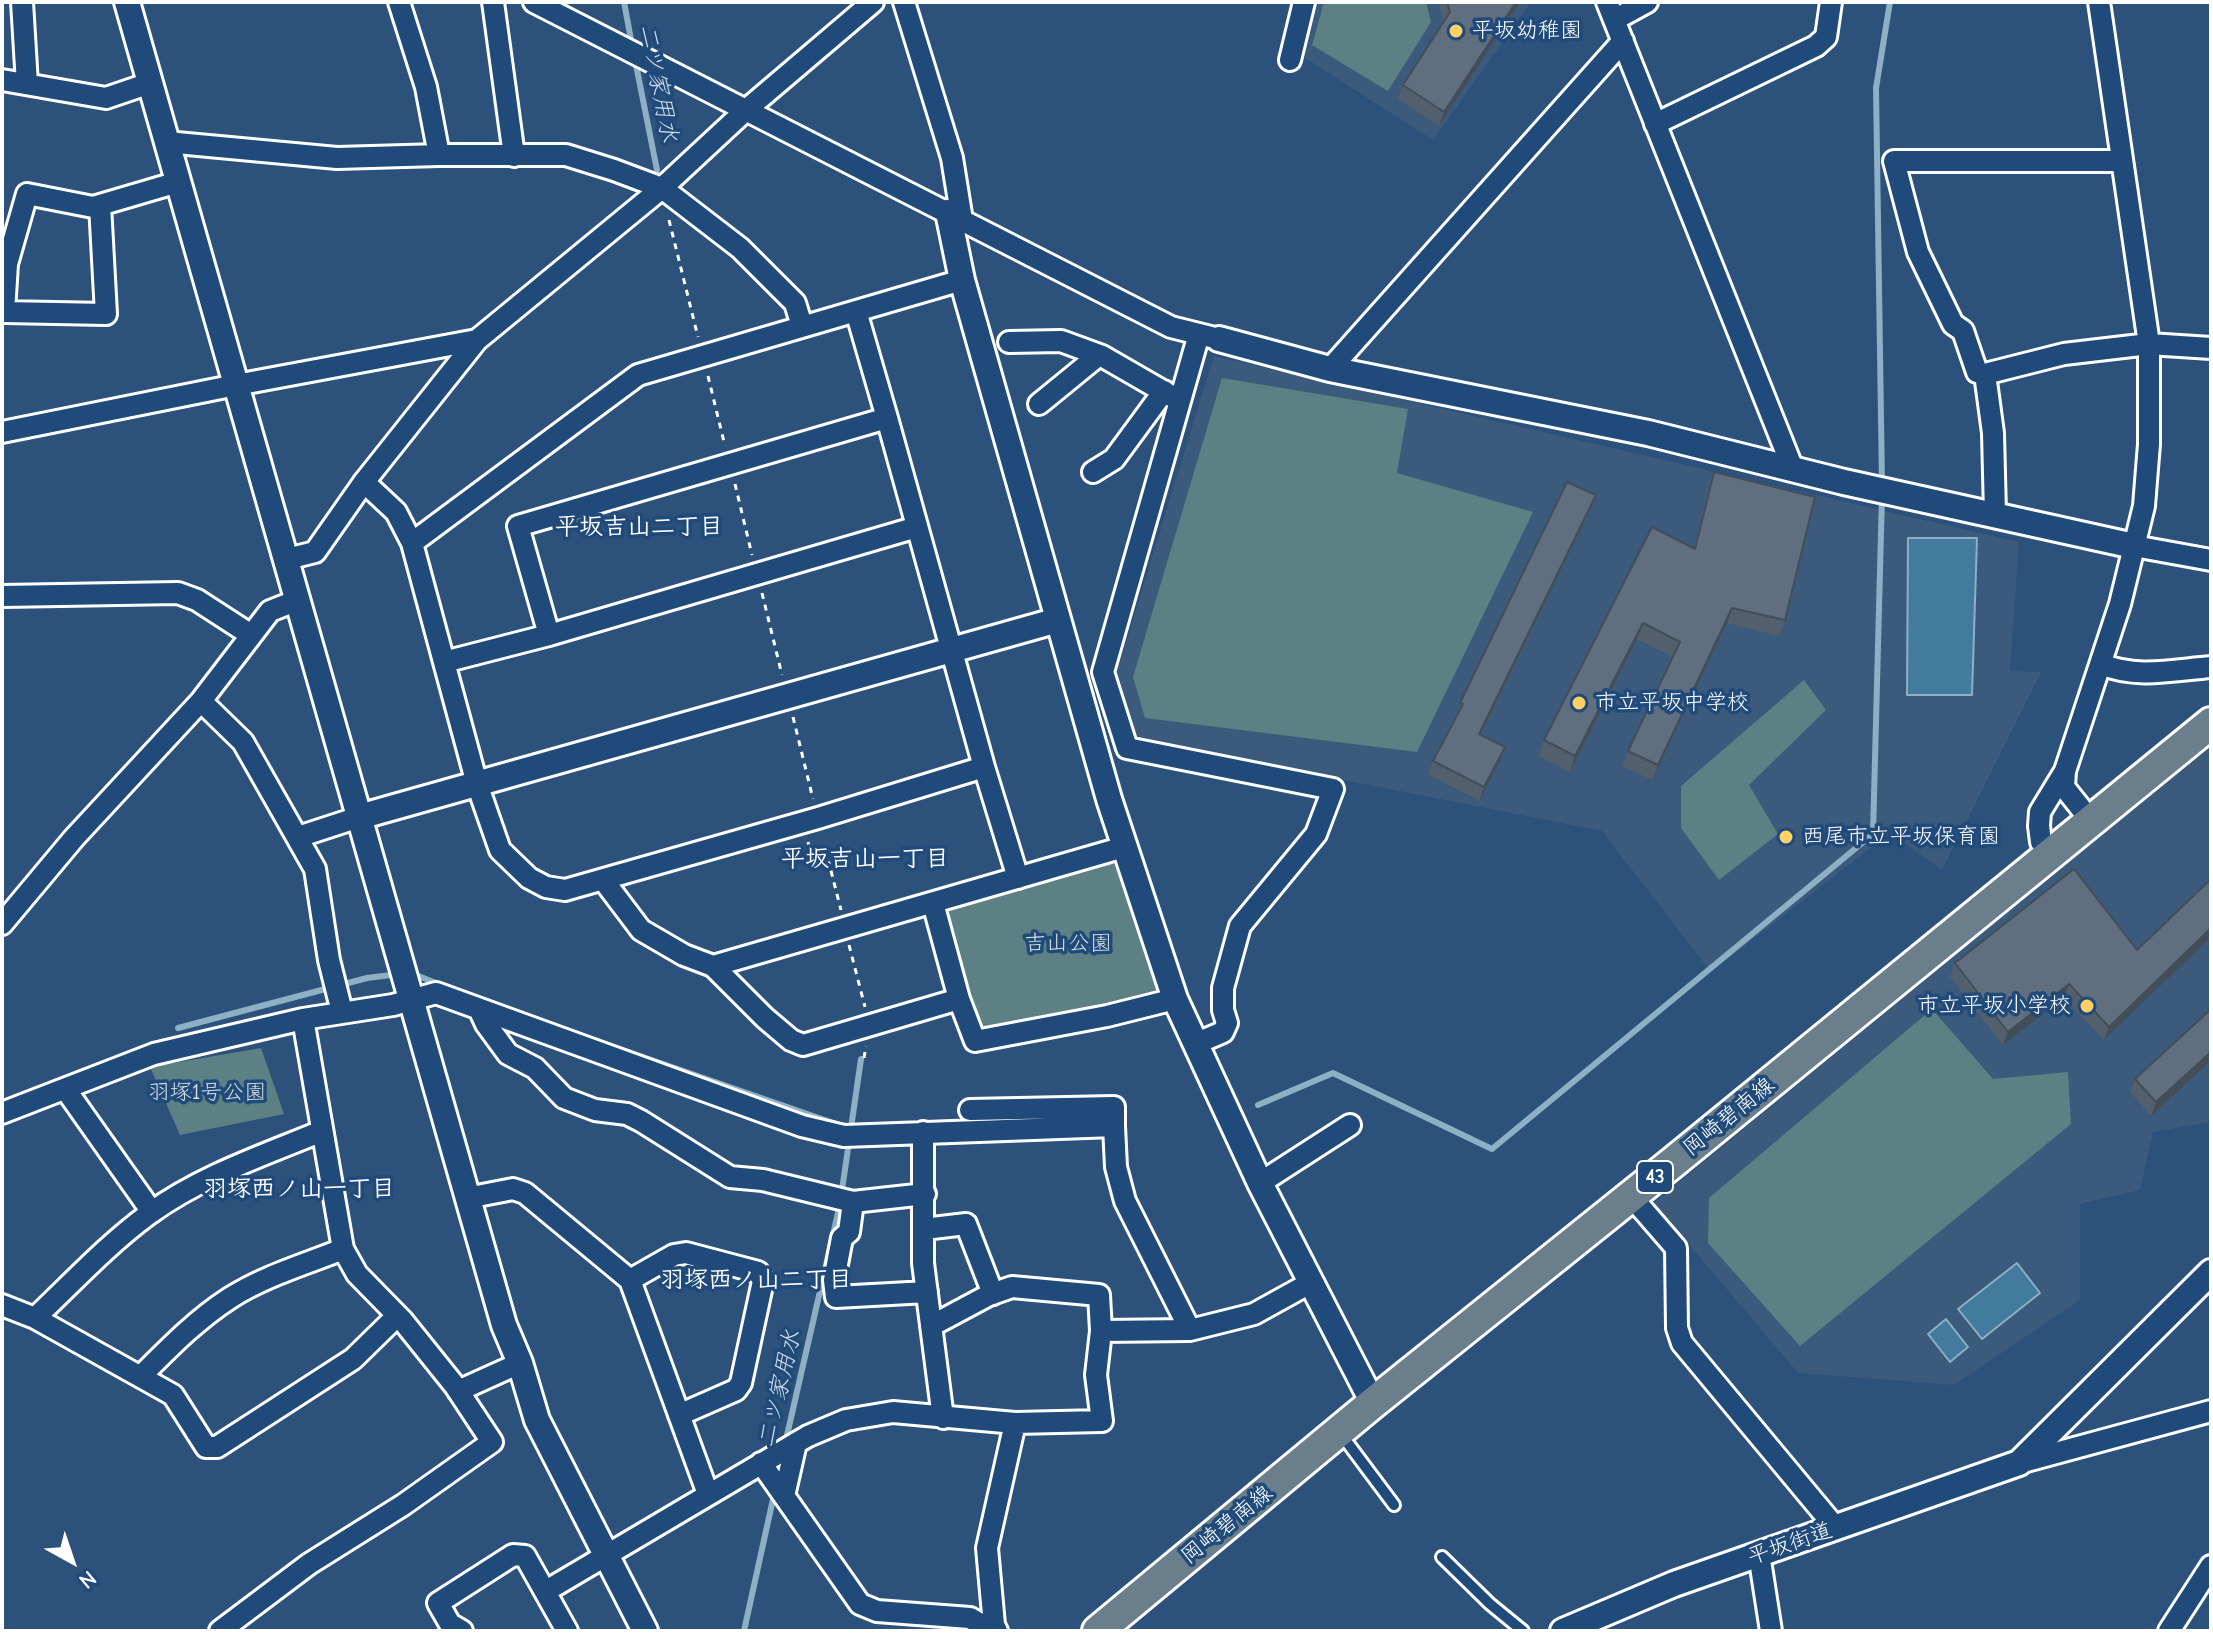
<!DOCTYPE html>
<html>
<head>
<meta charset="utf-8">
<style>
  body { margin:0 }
  #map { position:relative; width:2213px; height:1633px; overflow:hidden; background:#2c517b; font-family:"Comic Neue",sans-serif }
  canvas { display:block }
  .frame { position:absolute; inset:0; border:4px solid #fff; pointer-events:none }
  .north { position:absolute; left:32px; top:1521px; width:80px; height:80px; -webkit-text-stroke:6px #1f4a7a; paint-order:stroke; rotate:140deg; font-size:22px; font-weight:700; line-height:32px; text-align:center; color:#fff }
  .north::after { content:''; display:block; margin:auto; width:28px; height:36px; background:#fff; clip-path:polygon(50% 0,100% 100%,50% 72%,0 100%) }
</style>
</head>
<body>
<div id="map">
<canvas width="2213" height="1633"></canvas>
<div class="frame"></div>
<div class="north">N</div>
</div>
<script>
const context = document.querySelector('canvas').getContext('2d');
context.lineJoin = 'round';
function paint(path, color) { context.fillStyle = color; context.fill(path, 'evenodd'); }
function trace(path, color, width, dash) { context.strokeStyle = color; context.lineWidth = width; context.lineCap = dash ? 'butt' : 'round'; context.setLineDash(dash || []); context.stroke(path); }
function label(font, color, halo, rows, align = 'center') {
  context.font = font + ' "Comic Neue","Klee One",sans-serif'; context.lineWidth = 7; context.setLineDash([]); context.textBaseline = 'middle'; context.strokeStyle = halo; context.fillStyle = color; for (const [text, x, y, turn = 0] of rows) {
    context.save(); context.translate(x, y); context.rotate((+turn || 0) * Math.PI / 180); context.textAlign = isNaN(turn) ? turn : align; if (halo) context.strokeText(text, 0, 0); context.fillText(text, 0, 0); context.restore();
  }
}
paint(new Path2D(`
  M1310,2H1531L1433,140L1305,58Z
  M1214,356L2019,542L2010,671L2041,672L1942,870L1890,833L1711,972L1602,831L1137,739L1116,675Z
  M2211,744V1122L2153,1132L2140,1190L2080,1204V1300L1954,1385L1798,1373L1654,1203Z`), '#3b5a7c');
paint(new Path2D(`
  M1324,2H1426L1431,22L1388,91L1312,45Z
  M1222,378L1408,409L1397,473L1533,512L1417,752L1145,718L1133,677Z
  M1804,680L1826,710L1749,785L1778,834L1719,880L1681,828V786Z
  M1108,860L1115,865L1160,992L1156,997L978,1030L945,914L950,906Z
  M1932,1009L1993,1079L2068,1072L2071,1124L1800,1346L1708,1243L1709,1198Z
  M261,1048L284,1114L180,1135L150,1067Z`), '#5d8084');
const water = new Path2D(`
  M1908,538H1977L1972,695H1907Z
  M2017,1263L2040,1293L1982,1339L1958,1309Z
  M1946,1319L1968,1347L1950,1362L1928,1334Z`);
paint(water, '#427b9d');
trace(water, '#8eb0c4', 2);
trace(new Path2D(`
  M624,2L632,45
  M635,60L657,170
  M1882,484L1876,88L1890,2
  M411,973L441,985
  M178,1028L367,978L399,974
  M591,1039L845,1127
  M1258,1105L1333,1073L1492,1149L1873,834L1882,495
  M785,1444L840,1204L861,1059
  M744,1631L775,1490`), '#8eb0c4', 6);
const service = new Path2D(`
  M1341,1434L1394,1505
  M1442,1557L1490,1604L1523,1631`);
const minor = new Path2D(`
  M22,2L27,84
  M399,2L426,87L439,155H566L614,170L662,188L740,248L795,303L802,326
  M493,2L514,156
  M534,2L1171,327L1211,337
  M904,2L952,158L962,220
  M1607,2L1793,469
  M1614,20L1647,2
  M1290,60L1304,2
  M2,80L106,98L150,83
  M1655,124L1816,46L1826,37L1831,2
  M166,142L337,158L439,155
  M2122,161H1894L1918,252L1953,324L1963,331L1977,372L1985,374L2064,354L2149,344L2211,348
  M100,205L106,314L4,312L7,264L27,194L93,207L178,182
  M856,311L887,418
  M1009,342L1061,341L1102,356L1180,401
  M1330,369L1623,41
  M1985,374L1993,433L1995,514
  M1039,404L1099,355
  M2,432L236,385L477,340
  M1093,472L1114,459L1164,391
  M364,482L396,512L412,543
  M917,527L549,635L444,662L477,784L500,850L529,878L546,887L565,890L818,818L984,767
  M2134,546L2211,560
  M287,559L315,552L364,482L477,340L662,188L746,110L873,2
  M2,596L178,593L197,600L251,635
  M549,635L518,526L887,418L984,767L1018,878
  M444,662L412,543L638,375L962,280
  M2101,664C2137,679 2173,670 2211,667
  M201,701L243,742L315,869L329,960L342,1012
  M2065,771L2064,787L2091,821
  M298,837L359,817
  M2050,854L2041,842L2039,826L2040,812L2065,771L2120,604L2144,506L2149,444V344L2099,2
  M604,881L641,930L684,955L713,966L765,1018L791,1040L803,1045L959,999
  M933,903L959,999L975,1041L1107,1016L1175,999
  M2,924L74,838L201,701L270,611L298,600
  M713,966L1124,847
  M479,1009L486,1024L508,1054L535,1068L564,1098L595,1110L627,1114L641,1121L730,1177L763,1180L853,1202
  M1195,1044L1223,1032L1227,1023L1223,1010V988L1240,926L1316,834L1333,789L1127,748L1103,672L1199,334
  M66,1090L152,1212
  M970,1110L1114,1107V1126
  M2,1113L154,1054L303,1019L393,1005L436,993L802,1126L844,1136L1114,1126L1116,1167L1125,1201L1190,1330
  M322,1131C264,1155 201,1176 149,1214C108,1244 72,1283 35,1318L173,1395L206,1447H217L353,1359L397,1316
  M923,1132V1263L943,1418
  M1260,1183L1350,1125
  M925,1194L853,1202L849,1232L842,1238L834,1280L836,1297L927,1292
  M1631,1196L1676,1248L1677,1328L1682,1343L1836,1528
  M467,1198L513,1189L525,1193L630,1280L708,1494
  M924,1229L966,1224L993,1294
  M630,1280L674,1255L686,1253L758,1272L763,1281L741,1383L736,1390L679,1415
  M2,1305L35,1318
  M931,1326L989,1295L1012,1287L1099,1295L1101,1331
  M141,1376C169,1348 196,1320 230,1298C264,1276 306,1264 343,1249
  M458,1391L520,1363
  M761,1463L860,1604L877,1611L970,1618L982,1625L995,1628
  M2019,1463L2211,1411
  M784,1496L796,1443
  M1759,1554L1771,1631
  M546,1591L808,1436L846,1420L893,1412L1015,1423L1102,1421L1096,1375L1101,1331L1190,1330L1254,1314L1310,1283
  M220,1631L309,1564L403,1505L492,1442L455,1386L402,1320L357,1274L343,1249L303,1019
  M462,1631L450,1624L438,1603L513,1555L525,1556L567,1631
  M997,1631L994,1625L987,1548L1015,1423
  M2169,1631L2211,1566`);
const tertiary = new Path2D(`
  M127,2L504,1325L520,1363L537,1420L645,1631
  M948,212L962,280L1109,799L1175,999L1260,1183L1373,1403
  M1219,339L1330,369L1648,433L1844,482L2134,546
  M359,817L1058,620
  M1563,1631L1674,1584L2019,1463L2211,1272`);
const primary = new Path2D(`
  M1098,1631L1373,1403L1671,1164L2211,723`);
trace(service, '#fff', 16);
trace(minor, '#fff', 26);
trace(tertiary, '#fff', 30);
trace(primary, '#fff', 36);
trace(new Path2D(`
  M669,220L698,337
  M708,376L725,446
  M735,484L752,555
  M762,593L782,675
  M793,717L813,799
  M808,842L814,866L829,863L841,910
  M849,945L865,1007
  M864,1058L866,1046`), '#fff', 3, [6, 6]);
trace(service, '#1f4a7a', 10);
trace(minor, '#1f4a7a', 20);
trace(tertiary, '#1f4a7a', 24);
trace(primary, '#6b7e8b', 30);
paint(new Path2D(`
  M1438,2H1520L1439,126L1398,99L1403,85L1444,22Z
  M1714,472L1785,620L1779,636L1727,623L1652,780L1622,766L1628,751L1673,657L1637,639L1570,772L1538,756L1544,740L1694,548L1708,488Z
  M1591,508L1481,735L1500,761L1479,801L1428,774L1433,761L1456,717L1460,703Z
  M2211,879V937L2104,1040L2064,998L2003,1045L1950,977L1955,963L2137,950Z
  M2211,1009V1061L2151,1116L2130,1092L2135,1079Z`), '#525f6d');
paint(new Path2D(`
  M1516,2H1520L1439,126L1444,112Z
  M1596,495L1591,508L1474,748L1479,734Z
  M1732,608L1727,623L1652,780L1658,765Z
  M1643,623L1637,639L1570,772L1575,756Z
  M1505,747L1500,761L1479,801L1484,787Z
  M2211,928V937L2104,1040L2109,1027Z
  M2069,984L2064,998L2003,1045L2008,1032Z
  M2211,1052V1061L2151,1116L2156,1102Z`), '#424e59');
const building = new Path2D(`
  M1447,2H1516L1444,112L1403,85L1450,12Z
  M1714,472L1815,497L1785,620L1732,608L1658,765L1628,751L1680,642L1643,623L1575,756L1544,740L1652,527L1695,549Z
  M1567,482L1596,495L1479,734L1505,747L1484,787L1433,761L1463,704L1460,703Z
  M2074,869L2137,950L2211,879V928L2109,1027L2069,984L2008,1032L1955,963Z
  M2211,1009V1052L2156,1102L2135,1079Z`);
paint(building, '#5f6f7f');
trace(building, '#424e59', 2);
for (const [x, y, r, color] of [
  [1456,31,8,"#ffd166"],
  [1579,703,8,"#ffd166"],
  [1786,837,8,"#ffd166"],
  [2087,1006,8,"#ffd166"]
]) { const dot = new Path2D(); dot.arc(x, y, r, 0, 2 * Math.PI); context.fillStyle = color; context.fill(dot); trace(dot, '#1f4a7a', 3); }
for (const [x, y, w] of [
  [1655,1177,36]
]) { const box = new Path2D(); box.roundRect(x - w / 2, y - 16, w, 32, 6); context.fillStyle = '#1f4a7a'; context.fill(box); trace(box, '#fff', 2); }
label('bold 20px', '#fff', null, [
  ["43",1655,1177]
]);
label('22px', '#fff', '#1f4a7a', [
  ["平坂幼稚園",1472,31],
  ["市立平坂中学校",1595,703],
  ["西尾市立平坂保育園",1802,837],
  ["市立平坂小学校",2071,1006,"right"]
], 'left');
label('22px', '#d6dfe0', '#1f4a7a', [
  ["吉山公園",1068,944],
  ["羽塚1号公園",207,1093]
]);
label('22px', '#fff', '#1f4a7a', [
  ["岡崎碧南線",1729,1117,-39],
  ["岡崎碧南線",1227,1525,-39],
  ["平坂街道",1790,1544,-19]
]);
label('italic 24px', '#d0dee6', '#1f4a7a', [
  ["二ツ家用水",658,83,79],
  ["二ツ家用水",780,1389,-77]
]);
label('bold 24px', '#fff', '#1f4a7a', [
  ["平坂吉山二丁目",639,527],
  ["平坂吉山一丁目",865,859],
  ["羽塚西ノ山一丁目",299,1189],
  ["羽塚西ノ山二丁目",756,1280]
]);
</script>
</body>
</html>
